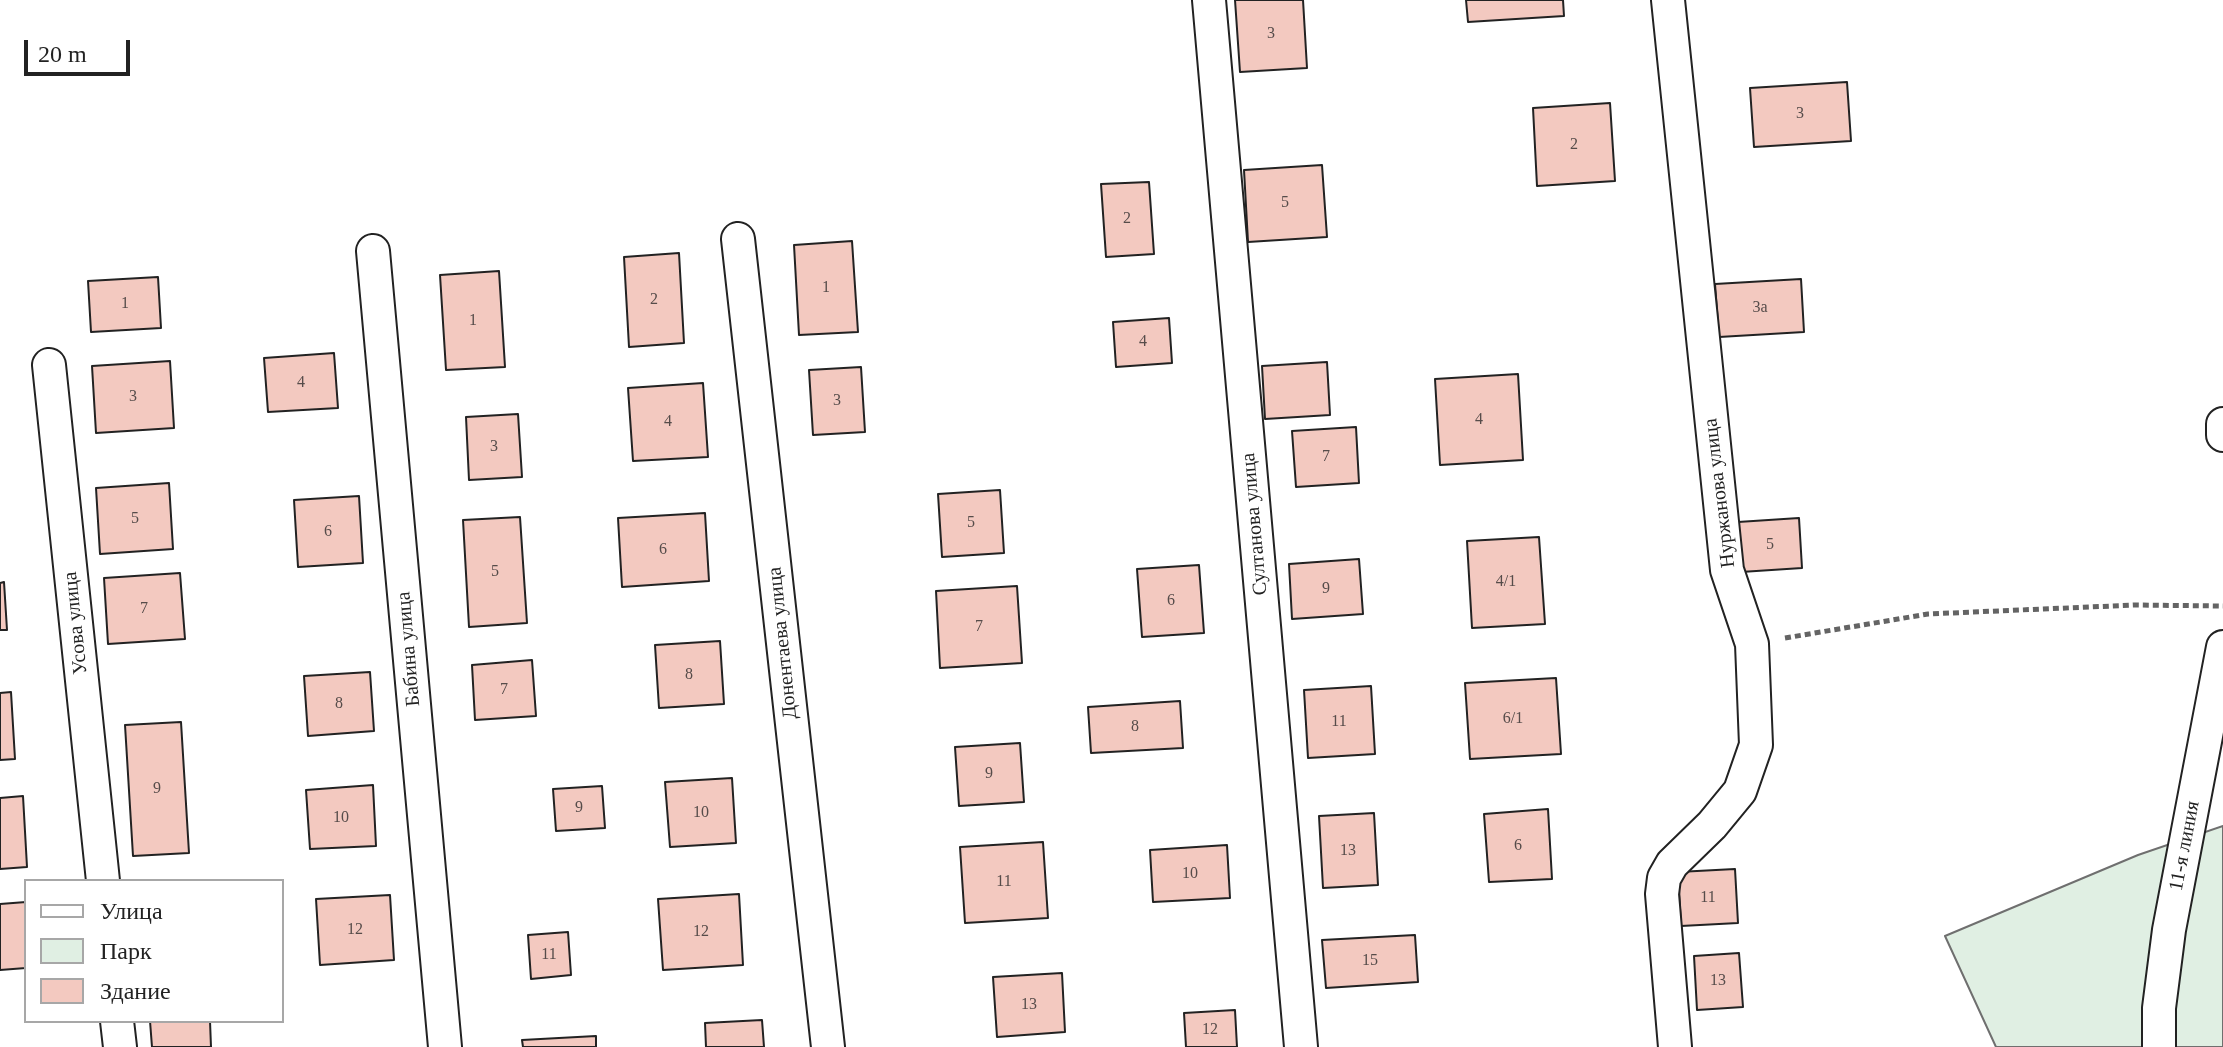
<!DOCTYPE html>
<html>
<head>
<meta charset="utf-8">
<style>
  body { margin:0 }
  #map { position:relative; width:2223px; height:1047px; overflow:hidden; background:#fff; font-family:Georgia,serif }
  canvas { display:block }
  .legend { position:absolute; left:24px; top:879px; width:260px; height:144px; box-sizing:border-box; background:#fff; border:2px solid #a7a7a7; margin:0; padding:10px 14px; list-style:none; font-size:24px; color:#222 }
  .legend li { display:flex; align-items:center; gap:16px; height:40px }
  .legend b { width:40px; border:2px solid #a7a7a7 }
  .scale { position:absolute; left:24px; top:40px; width:106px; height:36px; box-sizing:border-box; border:4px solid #222; border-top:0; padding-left:10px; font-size:24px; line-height:28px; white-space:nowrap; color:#222; -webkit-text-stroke:6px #fff; paint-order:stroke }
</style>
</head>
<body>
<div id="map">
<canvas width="2223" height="1047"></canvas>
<ul class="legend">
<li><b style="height:10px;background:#fff"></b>Улица</li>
<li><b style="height:22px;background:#e0efe3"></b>Парк</li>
<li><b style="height:22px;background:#f3c9c0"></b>Здание</li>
</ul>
<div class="scale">20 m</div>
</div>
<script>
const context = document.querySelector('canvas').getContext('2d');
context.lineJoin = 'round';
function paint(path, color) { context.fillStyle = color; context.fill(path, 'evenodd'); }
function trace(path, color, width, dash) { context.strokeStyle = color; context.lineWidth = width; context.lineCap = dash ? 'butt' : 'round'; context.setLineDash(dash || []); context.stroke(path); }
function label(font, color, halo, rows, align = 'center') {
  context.font = font + ' Georgia,serif'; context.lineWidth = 6; context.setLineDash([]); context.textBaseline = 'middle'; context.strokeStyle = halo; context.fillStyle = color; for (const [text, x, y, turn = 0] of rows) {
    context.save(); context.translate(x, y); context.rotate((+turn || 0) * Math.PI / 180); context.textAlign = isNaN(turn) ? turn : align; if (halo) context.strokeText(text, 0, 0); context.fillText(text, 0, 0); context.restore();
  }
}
const green = new Path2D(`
  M2223,826V1047H1996L1945,936L2138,855Z`);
paint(green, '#e0efe3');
trace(green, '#6f6f6f', 2);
const building = new Path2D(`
  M1235,0H1303L1307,68L1240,72Z
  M1466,0H1563L1564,16L1468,22Z
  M1847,82L1851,141L1754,147L1750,88Z
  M1610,103L1615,181L1537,186L1533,108Z
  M1322,165L1327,237L1248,242L1244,170Z
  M1149,182L1154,254L1106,257L1101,184Z
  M852,241L858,332L799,335L794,245Z
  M679,253L684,343L629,347L624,257Z
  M499,271L505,367L446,370L440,275Z
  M158,277L161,328L91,332L88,281Z
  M1801,279L1804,332L1719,337L1715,284Z
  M1169,318L1172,363L1116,367L1113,322Z
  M334,353L338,408L268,412L264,358Z
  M170,361L174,428L96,433L92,366Z
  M1327,362L1330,415L1265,419L1262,366Z
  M861,367L865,432L813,435L809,370Z
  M1518,374L1523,460L1440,465L1435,379Z
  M703,383L708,457L633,461L628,388Z
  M518,414L522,477L469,480L466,417Z
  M1356,427L1359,483L1296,487L1292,431Z
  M169,483L173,549L100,554L96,488Z
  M1000,490L1004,553L942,557L938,494Z
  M359,496L363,563L298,567L294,500Z
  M705,513L709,581L622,587L618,518Z
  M520,517L527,623L469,627L463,520Z
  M1799,518L1802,568L1741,572L1738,522Z
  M1539,537L1545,624L1472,628L1467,541Z
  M1359,559L1363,614L1292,619L1289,564Z
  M1199,565L1204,633L1142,637L1137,569Z
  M180,573L185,639L108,644L104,578Z
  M4,582L7,630H0V583Z
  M1017,586L1022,663L940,668L936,591Z
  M720,641L724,704L659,708L655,645Z
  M532,660L536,716L475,720L472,665Z
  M370,672L374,731L308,736L304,676Z
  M1556,678L1561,754L1470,759L1465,683Z
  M1371,686L1375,754L1308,758L1304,690Z
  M11,692L15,759L0,760V693Z
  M1180,701L1183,748L1091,753L1088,707Z
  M181,722L189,853L133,856L125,725Z
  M1020,743L1024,802L959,806L955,747Z
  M732,778L736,843L670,847L665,782Z
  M373,785L376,846L310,849L306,790Z
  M602,786L605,828L556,831L553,789Z
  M23,796L27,867L0,869V798Z
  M1548,809L1552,879L1489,882L1484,814Z
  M1374,813L1378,885L1323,888L1319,816Z
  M1043,842L1048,918L965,923L960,847Z
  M1227,845L1230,898L1153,902L1150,850Z
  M1735,869L1738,923L1681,926L1678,872Z
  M739,894L743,965L663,970L658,899Z
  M390,895L394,960L320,965L316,899Z
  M26,902V968L0,970V904Z
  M568,932L571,975L531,979L528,935Z
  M1415,935L1418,982L1326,988L1322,940Z
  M1739,953L1743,1007L1697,1010L1694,956Z
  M1062,973L1065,1032L997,1037L993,977Z
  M1235,1010L1237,1047H1186L1184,1013Z
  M762,1020L764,1047H706L705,1023Z
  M150,1021H210L211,1047H152Z
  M596,1036V1047H523L522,1040Z`);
paint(building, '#f3c9c0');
trace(building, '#222', 2);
const minor = new Path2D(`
  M1209,0L1301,1047
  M1668,0L1727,570L1752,644L1756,745L1740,791L1712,825L1672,864L1664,878L1662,894L1675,1047
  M738,239L828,1047
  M373,251L445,1047
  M49,365L103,881
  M2223,424V435
  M117,1021L120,1047
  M2159,1047V1008L2169,930L2223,647`);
trace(minor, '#222', 36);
trace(new Path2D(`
  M1785,638L1928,614L2135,605L2223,606`), '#646464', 5, [6, 4]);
trace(minor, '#fff', 32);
label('16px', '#564c4a', null, [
  ["3",1271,34],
  ["3",1800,114],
  ["2",1574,145],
  ["5",1285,203],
  ["2",1127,219],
  ["1",826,288],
  ["2",654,300],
  ["1",125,304],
  ["3а",1760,308],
  ["1",473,321],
  ["4",1143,342],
  ["4",301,383],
  ["3",133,397],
  ["3",837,401],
  ["4",1479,420],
  ["4",668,422],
  ["3",494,447],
  ["7",1326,457],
  ["5",135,519],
  ["5",971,523],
  ["6",328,532],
  ["5",1770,545],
  ["6",663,550],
  ["5",495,572],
  ["4/1",1506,582],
  ["9",1326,589],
  ["6",1171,601],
  ["7",144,609],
  ["7",979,627],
  ["8",689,675],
  ["7",504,690],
  ["8",339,704],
  ["6/1",1513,719],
  ["11",1339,722],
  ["8",1135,727],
  ["9",989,774],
  ["9",157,789],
  ["9",579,808],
  ["10",701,813],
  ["10",341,818],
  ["6",1518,846],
  ["13",1348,851],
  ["10",1190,874],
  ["11",1004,882],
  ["11",1708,898],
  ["12",355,930],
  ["12",701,932],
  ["11",549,955],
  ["15",1370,961],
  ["13",1718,981],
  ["13",1029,1005],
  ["12",1210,1030]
]);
label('20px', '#222', '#fff', [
  ["Нуржанова улица",1720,493,-97],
  ["Султанова улица",1255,524,-95],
  ["Усова улица",76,623,-96],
  ["Донентаева улица",783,643,-96],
  ["Бабина улица",409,649,-95],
  ["11-я линия",2185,846,-79]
]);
</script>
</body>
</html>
